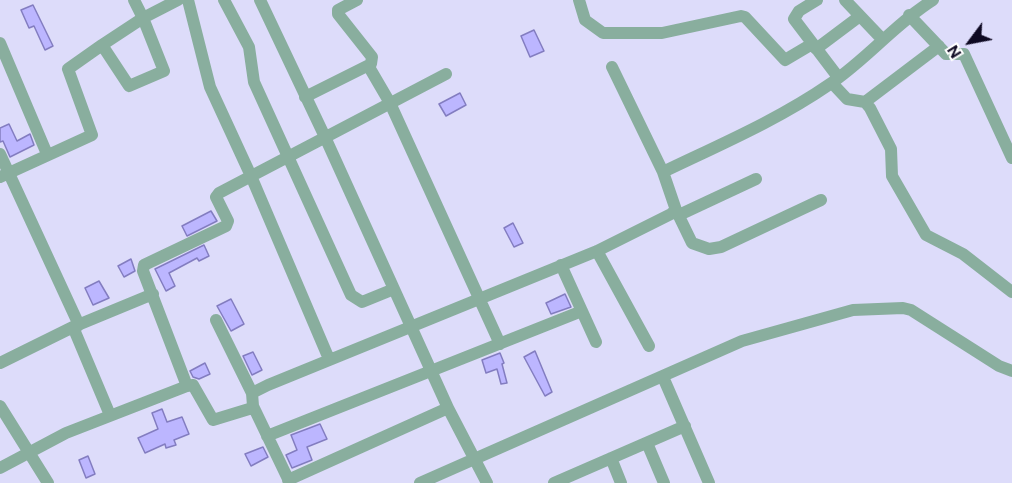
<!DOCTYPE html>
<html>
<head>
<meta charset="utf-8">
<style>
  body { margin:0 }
  #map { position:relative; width:1012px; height:483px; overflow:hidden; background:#dddcfa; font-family:"DM Sans",sans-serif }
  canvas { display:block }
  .north { position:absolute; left:940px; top:12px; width:60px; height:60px; -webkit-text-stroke:4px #fff; paint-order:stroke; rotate:238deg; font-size:16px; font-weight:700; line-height:24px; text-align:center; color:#0e0922 }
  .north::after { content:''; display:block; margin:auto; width:21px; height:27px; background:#0e0922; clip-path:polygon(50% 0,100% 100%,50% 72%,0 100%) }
</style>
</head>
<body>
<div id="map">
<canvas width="1012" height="483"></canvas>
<div class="north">N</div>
</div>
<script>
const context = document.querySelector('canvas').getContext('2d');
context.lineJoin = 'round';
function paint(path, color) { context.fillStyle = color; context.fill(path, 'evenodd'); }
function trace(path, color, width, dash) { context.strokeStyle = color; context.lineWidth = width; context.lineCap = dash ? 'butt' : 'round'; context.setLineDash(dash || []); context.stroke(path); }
const building = new Path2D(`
  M33,5L53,46L45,50L34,26L29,28L21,10Z
  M534,30L544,51L530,57L521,36Z
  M460,93L466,105L446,116L439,104Z
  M9,124L17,141L30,134L34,145L10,157L3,141L0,142V128Z
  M211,211L217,221L187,236L182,226Z
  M513,223L523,243L514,247L504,228Z
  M204,245L209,256L199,261L197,258L169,273L175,286L166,291L155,269Z
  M131,259L135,271L124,277L118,266Z
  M99,281L109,298L93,305L85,288Z
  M565,294L571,307L551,314L546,303Z
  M231,299L244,324L231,331L217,306Z
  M535,351L552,392L545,396L524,357Z
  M253,352L262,370L252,375L243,356Z
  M500,353L504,363L502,364L507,383L501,384L497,369L486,373L482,360Z
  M205,363L210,374L199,379L193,377L190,371Z
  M162,409L167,422L182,417L189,434L174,440L176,445L166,448L165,444L145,453L138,438L158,429L152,413Z
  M320,424L327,439L307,447L312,460L292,468L286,455L297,450L291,435Z
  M263,447L268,457L251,466L245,454Z
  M88,456L95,474L86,478L79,460Z`);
paint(building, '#bcb6ff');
trace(building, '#837dc0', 1.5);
trace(new Path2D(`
  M188,0L210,87L251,176L329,359
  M224,0L249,47L254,82L351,295L362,302L394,289
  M260,0L325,137L448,408L487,483
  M579,0L585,20L603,33H662L741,16L745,17L785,60L812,44
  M817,0L799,11L794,19L838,77
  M845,0L882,39
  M909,15L946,54H964L1012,158
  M0,43L47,154
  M102,45L143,18L134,0
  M816,49L860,16
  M369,67L390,103L500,344
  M612,67L663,172
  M832,83L847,99L865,102L870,108L891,149L892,176L926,235L963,254L1012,292
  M305,97L371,64L372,57L338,14V10L357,0
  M865,102L939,46
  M0,154L79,325
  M0,177L92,135L68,69L102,45L129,86L164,71L143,18L178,0
  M676,210L692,243L709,249L721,247L821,200
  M679,215L756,179
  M597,251L649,346
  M561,265L596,342
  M216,320L252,393
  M73,327L110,415
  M0,363L73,327L153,294
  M663,377L709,483
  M187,386L143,271L144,265L226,226L228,221L216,197L219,193L446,74
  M0,406L48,483
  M253,406L290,483
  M267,436L582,311
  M647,443L664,483
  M611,458L621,483
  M0,468L66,433L187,386L193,385L213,420L249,409L253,406L252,393L268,385L597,251L671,214L676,210L663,172C719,145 778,120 830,84C867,59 895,24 933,0
  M288,480L448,408
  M420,483L742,341L853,310L903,308L911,310L999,366L1012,371
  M554,483L685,426`), '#89ae9e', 12);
</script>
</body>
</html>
